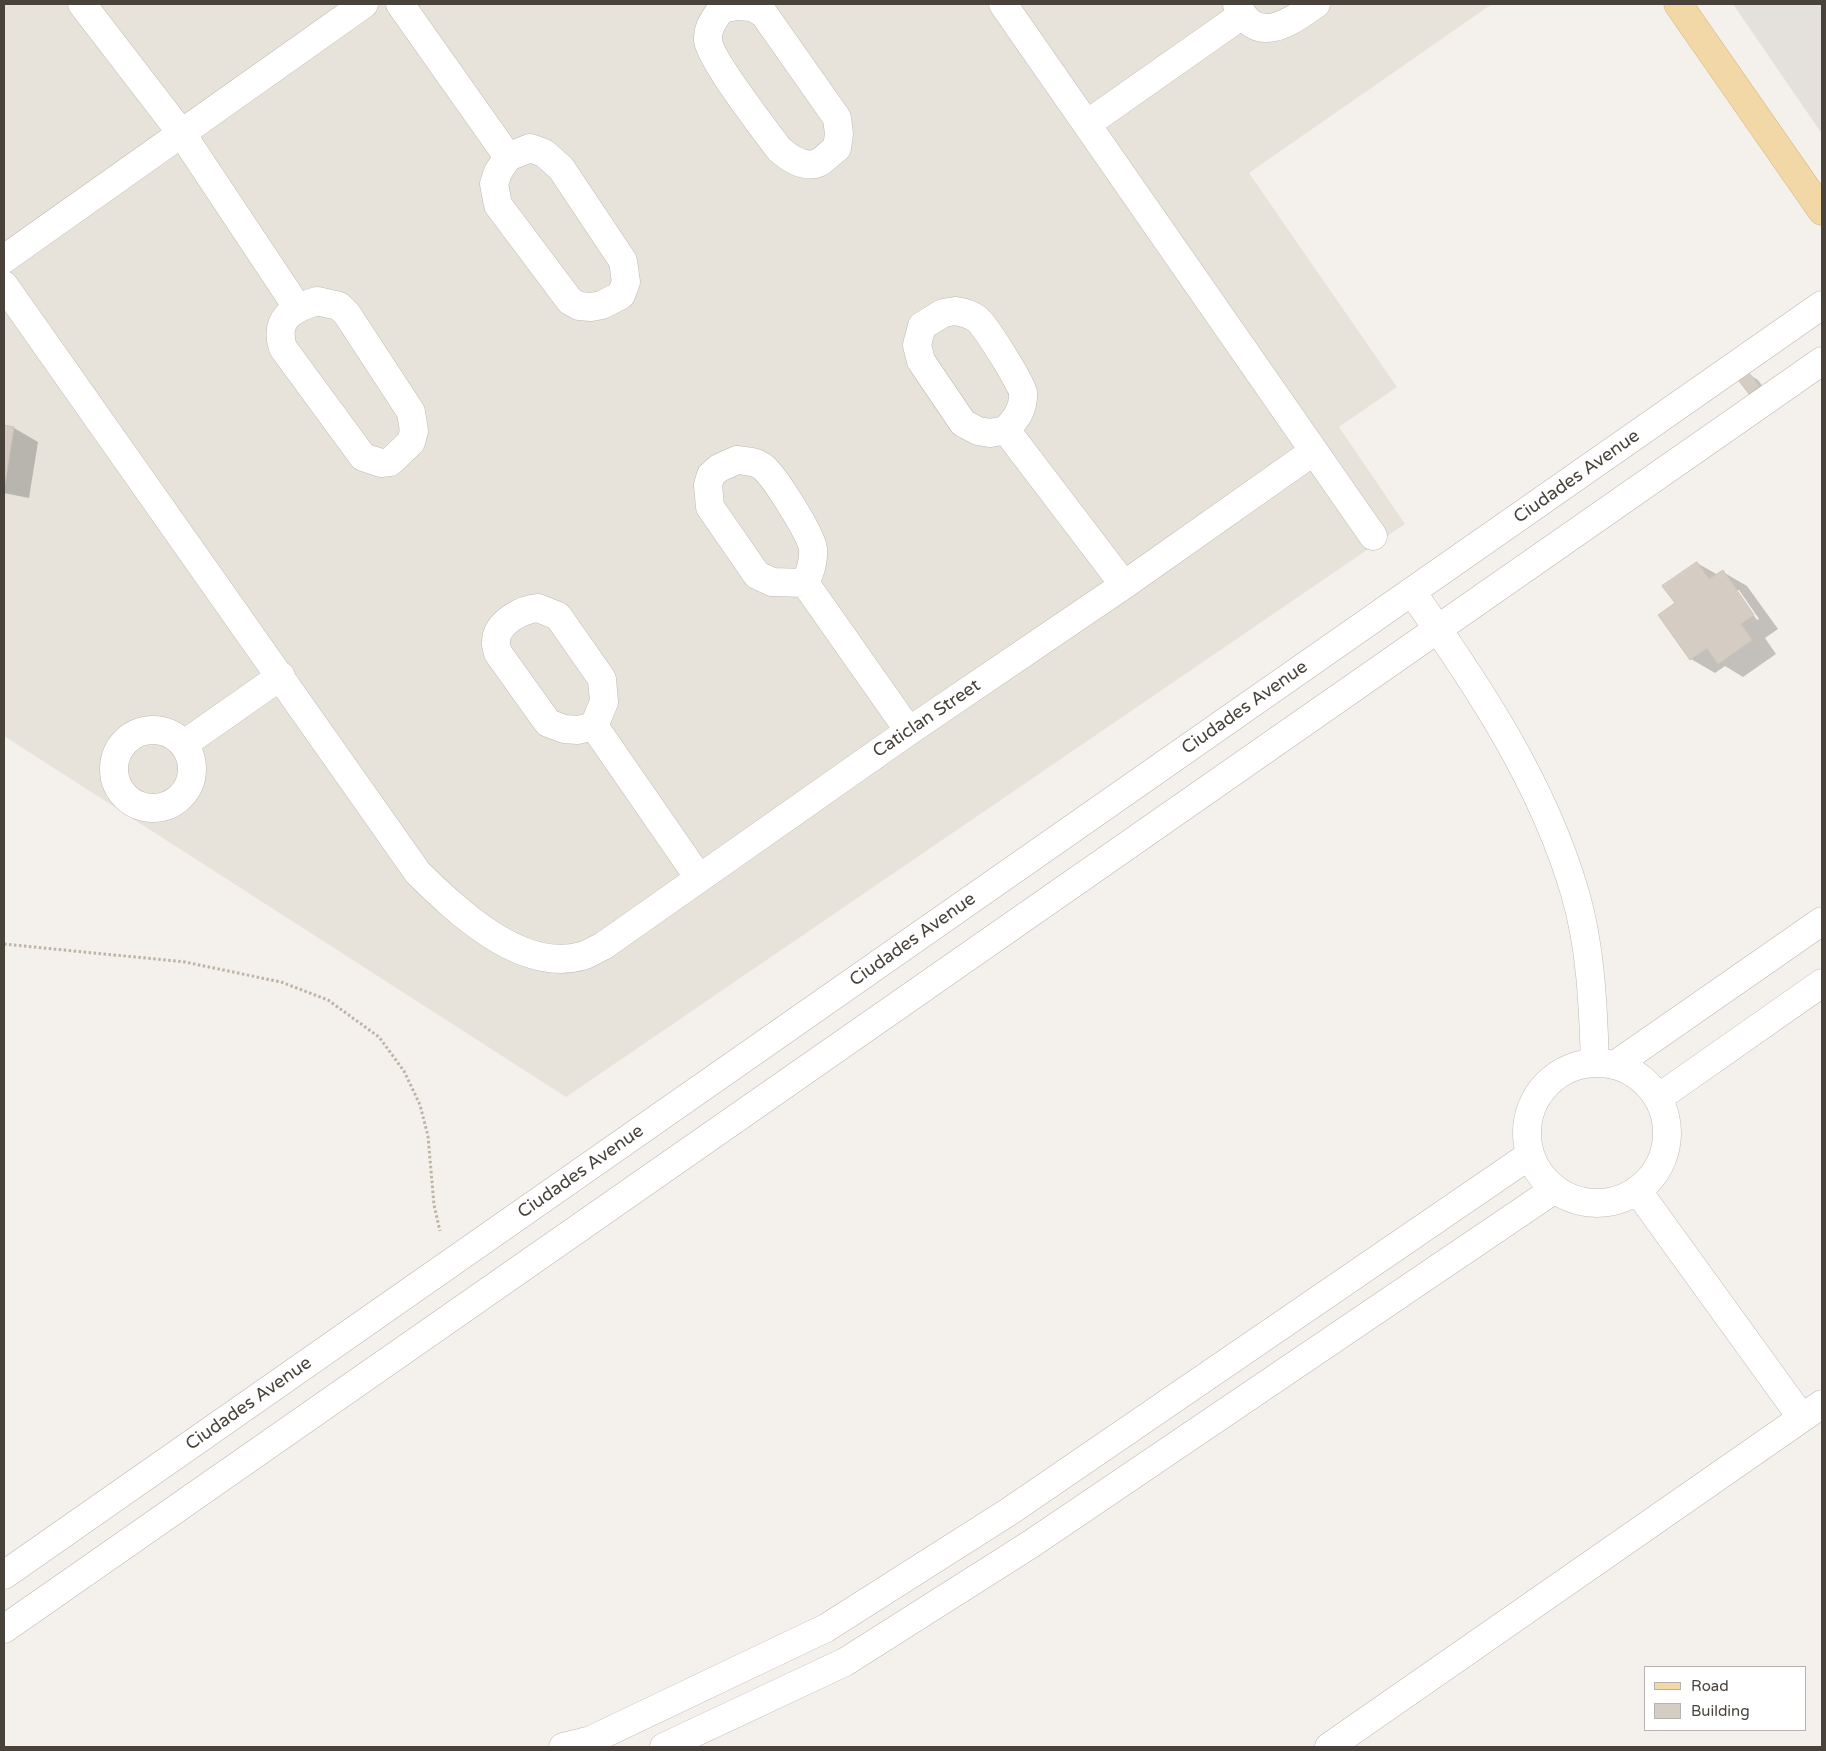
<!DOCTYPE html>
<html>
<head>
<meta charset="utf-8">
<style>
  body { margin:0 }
  #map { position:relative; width:1826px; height:1751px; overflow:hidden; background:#f4f1ec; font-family:"Varela Round",sans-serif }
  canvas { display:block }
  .frame { position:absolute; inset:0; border:5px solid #48423b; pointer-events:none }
  .legend { position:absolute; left:1644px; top:1666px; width:162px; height:65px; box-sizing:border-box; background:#fff; border:1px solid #b6b3b1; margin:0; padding:6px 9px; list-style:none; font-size:15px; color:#48423b }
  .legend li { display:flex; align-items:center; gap:10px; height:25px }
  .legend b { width:25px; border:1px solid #b6b3b1 }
</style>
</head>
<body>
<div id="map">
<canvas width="1826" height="1751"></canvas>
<div class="frame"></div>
<ul class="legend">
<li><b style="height:6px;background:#f3d8a7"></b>Road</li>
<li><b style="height:14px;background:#d5ccc3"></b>Building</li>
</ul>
</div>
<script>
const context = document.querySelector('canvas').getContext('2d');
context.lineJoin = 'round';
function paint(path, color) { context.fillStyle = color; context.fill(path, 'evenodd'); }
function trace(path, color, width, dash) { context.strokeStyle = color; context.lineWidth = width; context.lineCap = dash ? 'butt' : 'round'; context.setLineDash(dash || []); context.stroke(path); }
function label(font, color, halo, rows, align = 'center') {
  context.font = font + ' "Varela Round",sans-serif'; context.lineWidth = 5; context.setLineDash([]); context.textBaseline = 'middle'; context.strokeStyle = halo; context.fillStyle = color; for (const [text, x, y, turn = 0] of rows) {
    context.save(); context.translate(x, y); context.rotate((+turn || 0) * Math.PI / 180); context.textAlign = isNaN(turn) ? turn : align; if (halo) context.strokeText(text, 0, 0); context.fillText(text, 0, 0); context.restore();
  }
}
paint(new Path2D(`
  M4,4H1492L1249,173L1397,387L1339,427L1405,524L566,1097L4,736Z`), '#e7e3db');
paint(new Path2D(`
  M1733,4H1822V134Z`), '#e4e1dd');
paint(new Path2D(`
  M1750,375L1758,380L1766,391L1757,397L1749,393Z
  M4,426L14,428L38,442L29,498L4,493Z
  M1697,563L1718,575L1723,572L1747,586L1778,629L1765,638L1776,654L1743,677L1725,666L1715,673L1691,659L1677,604ZM1736,590H1739L1759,619L1757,620Z`), '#0003');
const building = new Path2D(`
  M1750,374L1759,386L1749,394L1739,381Z
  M4,425L14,427L5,484H4Z
  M1697,562L1709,579L1723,570L1754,615L1741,624L1752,640L1718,664L1707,648L1690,660L1658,615L1675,603L1662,586Z`);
paint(building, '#d5ccc3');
trace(building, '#cfc4b7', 1);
const minor = new Path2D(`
  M82,4L182,134L297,307
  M400,4L508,157
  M1003,4L1373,536
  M1237,4C1256,47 1289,23 1316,4
  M736,6L752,7L764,14L837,118L839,134L837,148C831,152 824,160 818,163C804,168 789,158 779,149C765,130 709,58 708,40C707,27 715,19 721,9Z
  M1087,124L1242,15
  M530,148L544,153L561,168L623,261L626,282L621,295L602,305L591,307L579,306L570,301L498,205L494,184L498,172L508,157Z
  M4,259L364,4
  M4,285L418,873C457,911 521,973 582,956C589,954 596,949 603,946L909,731L1124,585L1314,451
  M317,301L339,306L347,314L411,412L414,431L411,442L390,462L381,463L363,457L283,348C274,319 291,309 317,301Z
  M955,311C963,312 970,314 977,319C985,325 1022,384 1023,393C1024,409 1016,419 1006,430L990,433L978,431L963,423L921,361L917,345L922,326L943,313Z
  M1006,430L1124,585
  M737,460C746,461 755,461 763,467C775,477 811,534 813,549C814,562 810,572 805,583L772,582L757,575L710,507L708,485L711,475L719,468Z
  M805,583L909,731
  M1412,592C1478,686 1543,783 1575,893C1591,947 1593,1006 1595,1062
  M538,608L558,616L602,679L604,702L594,726L578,730L564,729L548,723L498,653C497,649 495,644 496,641C497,622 523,609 538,608Z
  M594,726L699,878
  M114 769a39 39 0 1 1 78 0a39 39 0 1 1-78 0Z
  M184,744L281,676
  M1527 1133a70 70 0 1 1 140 0a70 70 0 1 1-140 0Z
  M1615,1065L1822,921
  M1658,1098L1822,983
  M1637,1190L1802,1418
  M4,1575L1822,305
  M4,1629L1822,361
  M563,1747L591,1740L826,1628L1010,1511L1530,1155
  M664,1747L845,1662L1031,1544L1555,1189
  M1329,1747L1822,1404`);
const major = new Path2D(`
  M1678,4L1822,211`);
trace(minor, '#bfb8b0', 29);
trace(major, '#d6b378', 29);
trace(new Path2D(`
  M4,944L185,962L281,982L328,1000L379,1037L404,1071L420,1105L428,1136L434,1205L440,1231`), '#bfb3a3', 3, [2.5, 2.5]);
trace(minor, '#fff', 28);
trace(major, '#f3d8a7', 28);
label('18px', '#48423b', '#fff', [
  ["Ciudades Avenue",1577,477,-35],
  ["Ciudades Avenue",1245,708,-35],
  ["Caticlan Street",927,719,-34],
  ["Ciudades Avenue",913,940,-35],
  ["Ciudades Avenue",581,1172,-35],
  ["Ciudades Avenue",249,1404,-35]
]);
</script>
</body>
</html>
